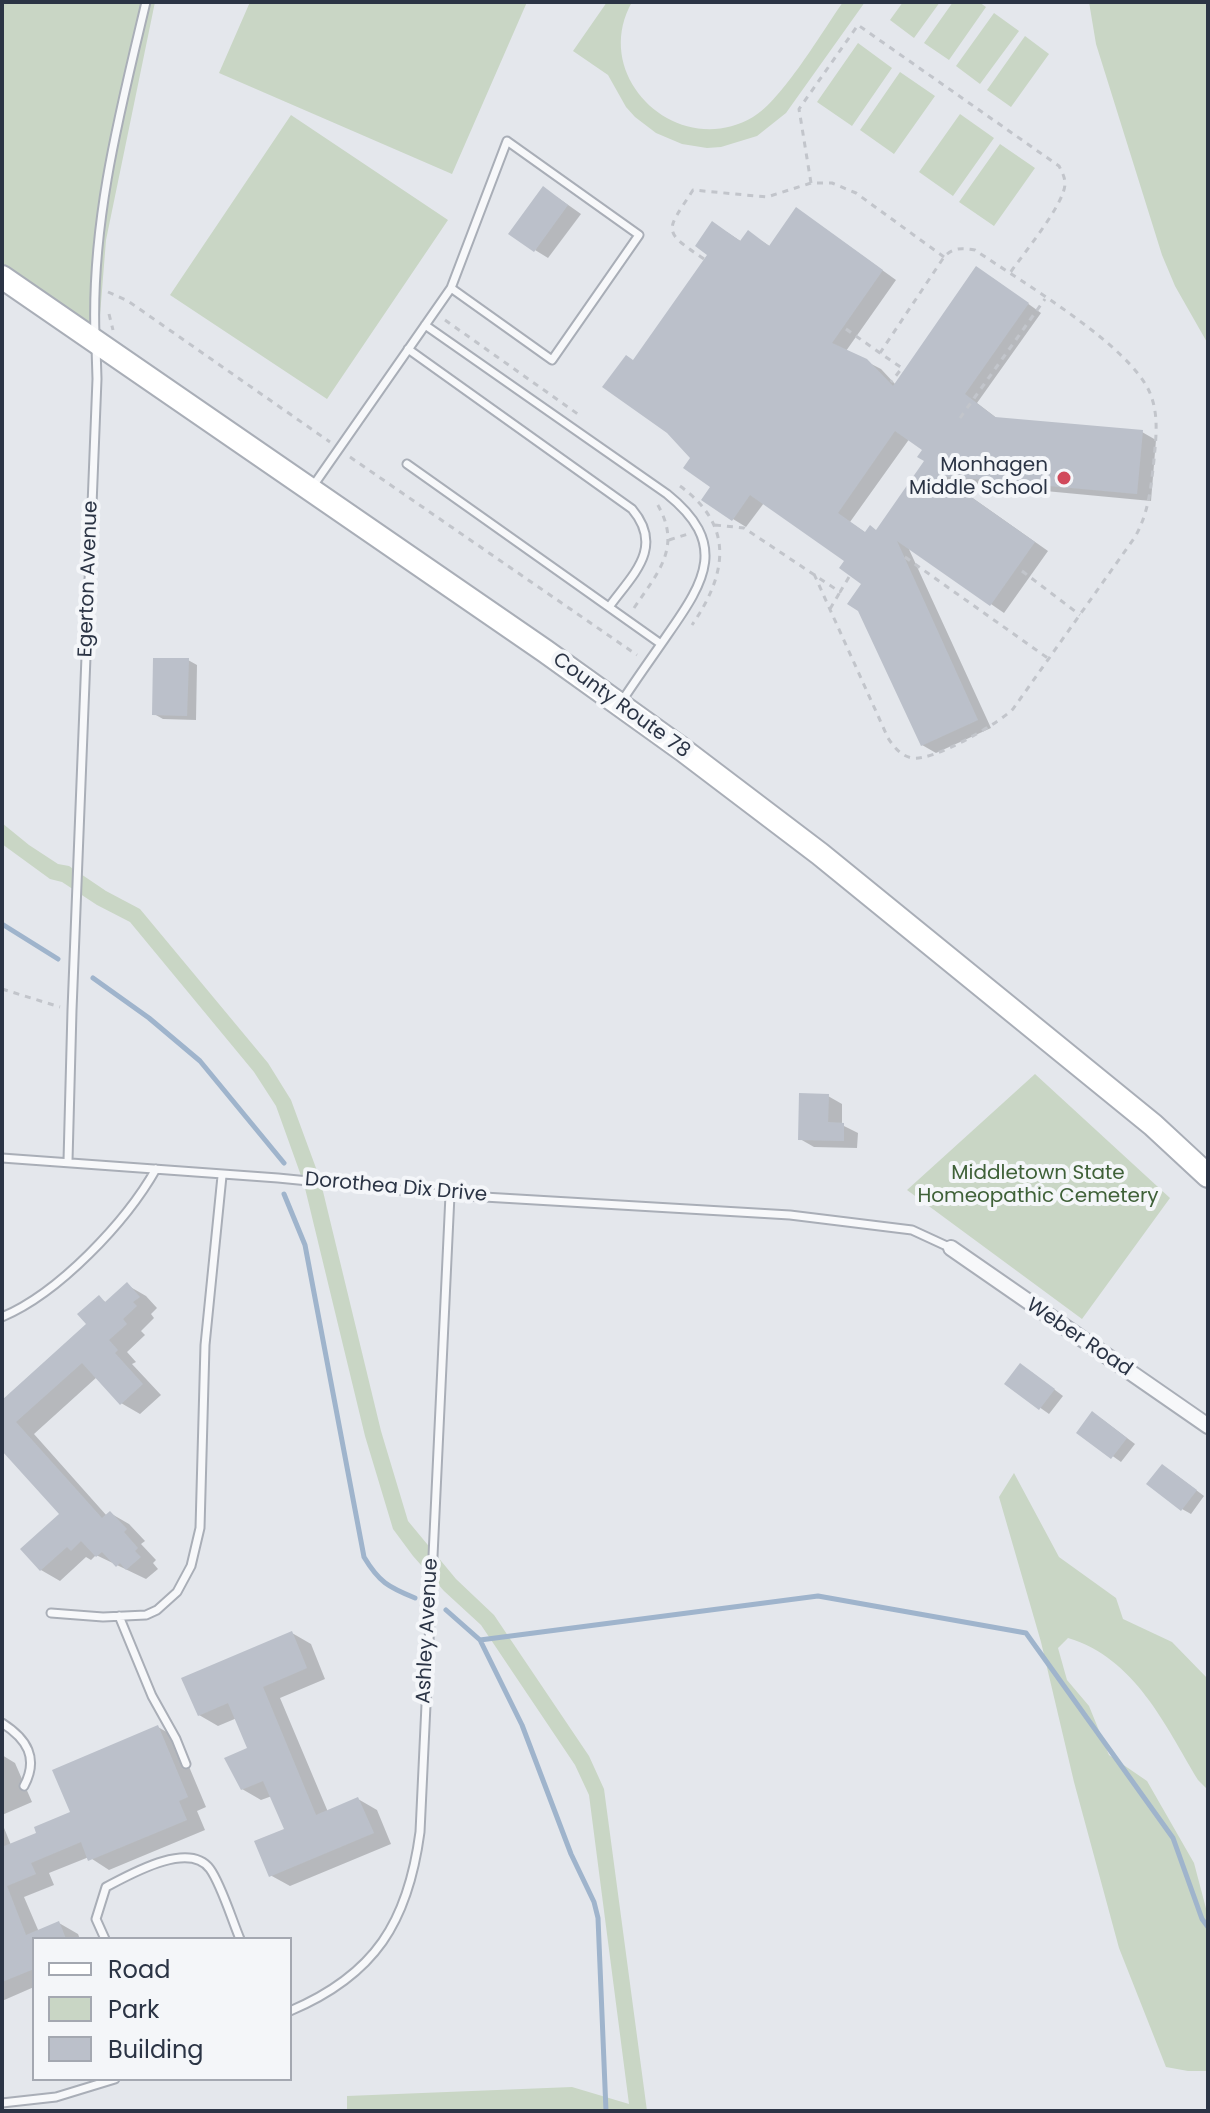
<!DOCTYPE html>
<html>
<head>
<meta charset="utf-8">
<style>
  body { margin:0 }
  #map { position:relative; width:1210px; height:2113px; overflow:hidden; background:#e4e7ec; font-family:Poppins,sans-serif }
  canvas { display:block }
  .frame { position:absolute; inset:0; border:4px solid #2b3445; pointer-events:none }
  .legend { position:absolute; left:32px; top:1937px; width:260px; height:144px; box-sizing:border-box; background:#f4f6f9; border:2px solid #a4a8b1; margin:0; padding:10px 14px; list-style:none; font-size:24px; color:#2b3445 }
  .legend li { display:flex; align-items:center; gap:16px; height:40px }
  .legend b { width:40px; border:2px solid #a4a8b1 }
</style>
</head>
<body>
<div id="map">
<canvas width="1210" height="2113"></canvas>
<div class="frame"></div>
<ul class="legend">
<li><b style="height:10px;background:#fff"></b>Road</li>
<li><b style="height:22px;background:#c9d6c5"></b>Park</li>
<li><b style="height:22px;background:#bbc0ca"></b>Building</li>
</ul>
</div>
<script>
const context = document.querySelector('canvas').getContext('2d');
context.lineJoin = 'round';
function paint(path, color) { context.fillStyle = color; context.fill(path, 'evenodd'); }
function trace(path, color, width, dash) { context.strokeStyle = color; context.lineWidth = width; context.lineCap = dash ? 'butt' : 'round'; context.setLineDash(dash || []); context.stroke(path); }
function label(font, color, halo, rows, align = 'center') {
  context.font = font + ' Poppins,sans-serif'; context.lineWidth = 8; context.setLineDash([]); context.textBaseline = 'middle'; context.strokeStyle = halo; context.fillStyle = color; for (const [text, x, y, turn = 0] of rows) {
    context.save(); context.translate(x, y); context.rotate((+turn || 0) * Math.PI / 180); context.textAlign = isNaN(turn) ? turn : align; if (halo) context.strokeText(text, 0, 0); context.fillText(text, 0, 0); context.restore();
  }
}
paint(new Path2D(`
  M2,2H155L106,240L98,340L2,273Z
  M250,2H527L452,174L219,73Z
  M607,2H632C589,78 679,161 753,117C782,100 822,32 843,2H865L786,113L757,136L721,147L707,148L682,144L656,133L635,117L626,107L608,75L573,51Z
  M903,2H940L914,38L890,20Z
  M953,2H979L986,7L949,60L924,43Z
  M1089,2H1208V344L1175,286L1162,255L1096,44Z
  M994,13L1019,31L980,84L956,66Z
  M1025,36L1049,54L1011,107L987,90Z
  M858,43L892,68L852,126L817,102Z
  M900,72L935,96L894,154L860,130Z
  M960,114L994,138L953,196L919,172Z
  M291,115L448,220L327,399L170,295Z
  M1000,144L1035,168L994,226L959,202Z
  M2,823L29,845L58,864L69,866L106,891L140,909L268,1063L291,1100L320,1179L381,1431L408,1521L456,1579L494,1615L589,1756L604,1789L647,2111H347V2096L572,2087L629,2104L589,1795L575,1765L481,1625L444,1591L413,1556L393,1529L365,1436L304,1184L276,1106L254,1072L130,922L97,905L62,882L50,879L2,844Z
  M1035,1074L1170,1198L1082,1319L907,1190Z
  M1014,1473L1059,1557L1116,1598L1123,1619L1172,1642L1208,1679V1790L1198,1780C1165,1725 1135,1658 1068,1638L1058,1648L1067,1680L1089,1706L1109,1755L1147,1781L1194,1863L1208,1916V2071H1188L1166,2067L1119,1948L1074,1782L1041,1642L999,1497Z`), '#c9d6c5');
paint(new Path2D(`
  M557,197L581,214L548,258L535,250Z
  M810,218L896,280L846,351L881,369L896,385L991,277L1041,313L977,403L998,419L1142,432L1156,440L1151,501L950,482L1048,551L1004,613L908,547L991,728L936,753L922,745L864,583L846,561L764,503L746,527L733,519L692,458L668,432L634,362L727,232L742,242L762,241L771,247ZM910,438L925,449L927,461L877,532L866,533L850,522Z
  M188,660L197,665L196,720L163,719L154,714Z
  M828,1096L842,1104V1125L858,1133L857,1148L814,1147L800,1139Z
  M127,1285L146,1296L157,1308L151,1314L154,1318L141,1331L145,1335L127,1352L136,1362L132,1364L161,1395L140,1414L121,1403L97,1377L34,1434L107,1516L110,1513L129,1524L145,1541L141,1544L156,1560L153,1563L158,1569L146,1579L96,1555L91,1560L86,1557L60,1581L41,1570L23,1549L62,1514L4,1450L2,1493V1402L89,1324L99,1298L107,1303Z
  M1030,1371L1063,1396L1049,1414L1007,1384Z
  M1102,1419L1135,1444L1121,1462L1079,1432Z
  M1171,1471L1204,1496L1191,1514L1182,1509Z
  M292,1633L311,1644L325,1679L280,1698L328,1812L358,1799L377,1810L391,1844L290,1886L270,1875L286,1830L272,1796L261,1800L242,1789L250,1749L237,1718L218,1726L199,1715Z
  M158,1727L177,1738L206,1807L197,1811L205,1830L109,1870L89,1857L49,1873L54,1885L24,1897L39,1932L59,1923L78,1934L80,1939H34V1987L2,2001V1823L11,1845L38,1834L73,1813Z
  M2,1755L15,1763L32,1802L2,1815Z`), '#0003');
trace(new Path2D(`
  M2,924L58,959
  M93,978L149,1018L200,1061L284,1163
  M284,1194L305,1245L364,1557C379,1582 388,1587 415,1598
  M446,1610L480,1640L522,1725L571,1854L594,1902L598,1918L606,2111
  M480,1640L818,1596L1026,1633L1173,1838L1202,1919L1208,1927`), '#9fb4cc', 5);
paint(new Path2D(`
  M543,186L568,205L534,252L508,234Z
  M796,207L883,270L832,343L867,359L893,386L976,266L1029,303L965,394L995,417L1143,430L1137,494L941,476L1035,542L990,606L897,541L978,720L921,746L858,611L847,604L861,584L839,568L844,561L750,495L732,521L701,500L710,487L683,468L690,458L667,433L602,387L626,355L633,360L707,255L695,246L712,221L740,241L748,230L769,246ZM895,431L922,450L917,457L924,461L876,530L870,525L865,532L838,513Z
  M153,658H189L187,716L152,715Z
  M799,1093L829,1094L828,1122L844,1123V1141L798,1140Z
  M127,1282L140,1297L133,1302L137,1306L123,1319L127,1324L109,1340L118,1350L115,1353L143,1384L120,1405L82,1363L16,1422L102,1518L110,1511L127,1529L124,1532L138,1548L135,1551L141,1557L126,1570L120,1563L116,1567L102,1552L96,1557L81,1541L71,1551L67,1547L40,1571L20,1549L59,1514L2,1451V1400L86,1324L77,1314L99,1295L105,1302Z
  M1020,1363L1055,1389L1039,1410L1004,1384Z
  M1092,1411L1127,1438L1111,1459L1076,1433Z
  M1162,1464L1197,1490L1181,1511L1146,1484Z
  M292,1631L307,1668L263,1687L316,1815L358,1797L374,1833L269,1877L254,1841L284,1829L263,1781L241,1790L224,1758L247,1748L228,1703L198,1716L181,1678Z
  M158,1725L188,1797L179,1801L187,1820L88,1861L81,1842L31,1863L36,1874L7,1886L26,1935L59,1921L66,1939H34V1969L2,1982V1847L36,1833L34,1827L70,1812L52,1770Z`), '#bbc0ca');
const lane = new Path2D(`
  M425,325L667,494C728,543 706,580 668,634C653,656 637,678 622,701
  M95,335C91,222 120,111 146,2
  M408,349L632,509C665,548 632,575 609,607
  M407,464L661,644
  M313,486L451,288L507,141L639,235L552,360L451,288
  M2,1158L278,1178L450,1195L790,1215L912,1230L951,1248
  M68,1161L72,1010L97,379L96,347
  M2,1317C59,1293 126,1222 156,1169
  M51,1613L103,1617L146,1615L157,1610L177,1592L191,1566L200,1528L205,1345L222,1176
  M119,1616L152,1696L176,1739L186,1764
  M2,1723C27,1739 39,1758 24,1786
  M105,1939L96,1919L106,1887C129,1875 189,1840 210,1869C221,1884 232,1920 240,1939
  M290,2011C375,1975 408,1922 420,1832L450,1195
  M2,2103L56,2097L115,2079`);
const street = new Path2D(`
  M951,1248L1208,1426`);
const secondary = new Path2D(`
  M2,277L545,651L683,750L820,854L1153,1125L1208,1176`);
trace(lane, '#a9aeb7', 11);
trace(street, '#a9aeb7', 18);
trace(secondary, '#a9aeb7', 26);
trace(new Path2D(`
  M811,183L799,109L858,25L1059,166C1062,172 1065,177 1065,184C1064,205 1023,254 1010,273
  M704,259C661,230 666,232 693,190L767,197L811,183H832L856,193L944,257
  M108,292L128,301L330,442
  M109,314L113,330
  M445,320L582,417
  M846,329L880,353
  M960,418L1045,299
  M350,457L637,655
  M680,486C735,526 727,574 692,625
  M715,525L744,528L840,592L849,577
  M669,540L688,534
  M905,557L1049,659
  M1022,571L1080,615
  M814,574L888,738C894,747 901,756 912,758C932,762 998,724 1013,709L1135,537C1149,512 1151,487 1154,460C1156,437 1159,415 1150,393C1130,345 1020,281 975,250C962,248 953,247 944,257L880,353L902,368L891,382
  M634,608C659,571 683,546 656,502
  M830,609L840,592
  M2,989L60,1007`), '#c2c5cb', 3, [6, 6]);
trace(lane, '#f7f8fa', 7);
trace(street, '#f7f8fa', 14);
trace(secondary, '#fff', 22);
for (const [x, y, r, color] of [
  [1064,478,8,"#d1495b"]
]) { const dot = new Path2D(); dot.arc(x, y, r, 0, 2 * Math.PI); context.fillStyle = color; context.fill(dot); trace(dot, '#f4f6f9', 3); }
label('20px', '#2b3445', '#f4f6f9', [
  ["Monhagen",1048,466],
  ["Middle School",1048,489]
], 'right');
label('20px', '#2b3445', '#f4f6f9', [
  ["Egerton Avenue",89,579,-88],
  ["County Route 78",621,706,36],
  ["Dorothea Dix Drive",396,1188,5],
  ["Weber Road",1079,1338,34],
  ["Ashley Avenue",428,1631,-87]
]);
label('20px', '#3f6138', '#f4f6f9', [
  ["Middletown State",1038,1174],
  ["Homeopathic Cemetery",1038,1197]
]);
</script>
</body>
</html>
